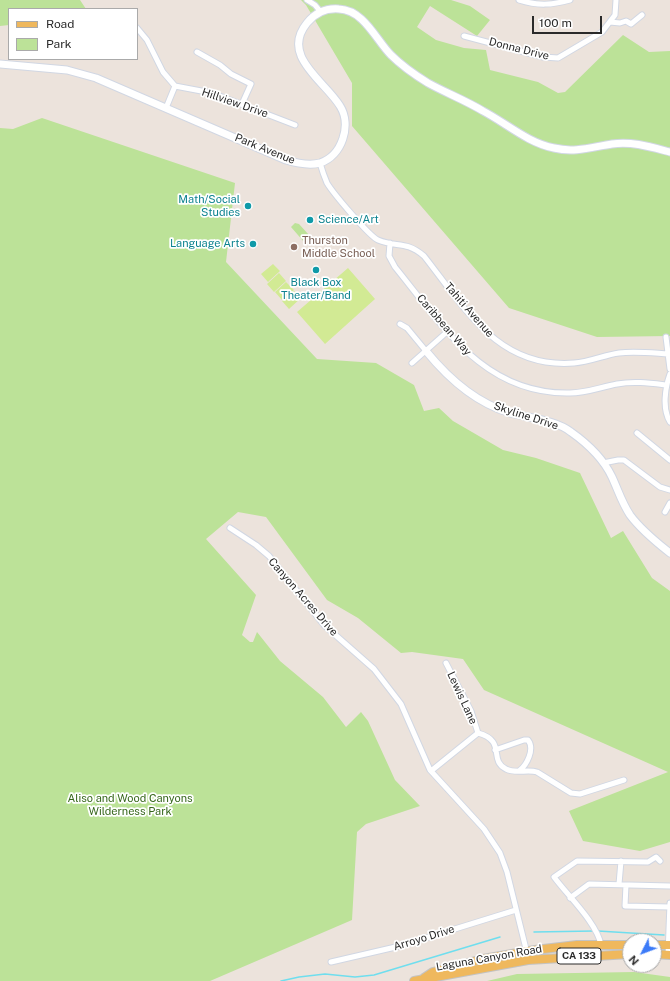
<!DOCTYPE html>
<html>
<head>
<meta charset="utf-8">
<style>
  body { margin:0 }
  #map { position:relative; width:670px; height:981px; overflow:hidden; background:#ece3dc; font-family:"Public Sans",sans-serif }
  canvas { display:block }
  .legend { position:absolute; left:8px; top:8px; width:130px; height:52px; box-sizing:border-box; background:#fff; border:1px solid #aaa; margin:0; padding:5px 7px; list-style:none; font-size:12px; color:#2a2a2a }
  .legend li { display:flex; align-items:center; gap:8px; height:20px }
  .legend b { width:20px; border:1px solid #aaa }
  .north { position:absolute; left:622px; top:933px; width:40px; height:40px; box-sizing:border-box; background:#fff; border:1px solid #aaa; border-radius:50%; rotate:228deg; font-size:11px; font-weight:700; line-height:16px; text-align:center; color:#2a2a2a }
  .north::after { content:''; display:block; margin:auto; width:14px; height:18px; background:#3c7bf8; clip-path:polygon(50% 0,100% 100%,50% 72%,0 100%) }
  .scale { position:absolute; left:532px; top:16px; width:70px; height:18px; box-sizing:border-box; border:2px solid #2a2a2a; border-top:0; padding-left:5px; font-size:12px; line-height:14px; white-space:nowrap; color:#2a2a2a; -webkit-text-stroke:3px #fff; paint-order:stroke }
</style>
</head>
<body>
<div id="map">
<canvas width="670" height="981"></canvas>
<ul class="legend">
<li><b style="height:5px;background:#efb85d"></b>Road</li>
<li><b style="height:11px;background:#bce298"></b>Park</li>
</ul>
<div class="north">N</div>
<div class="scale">100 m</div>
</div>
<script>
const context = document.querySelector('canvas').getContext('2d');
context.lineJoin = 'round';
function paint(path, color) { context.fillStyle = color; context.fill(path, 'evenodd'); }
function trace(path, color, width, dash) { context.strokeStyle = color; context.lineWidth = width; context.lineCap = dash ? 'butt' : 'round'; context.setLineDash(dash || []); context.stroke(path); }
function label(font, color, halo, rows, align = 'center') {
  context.font = font + ' "Public Sans",sans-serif'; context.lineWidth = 3.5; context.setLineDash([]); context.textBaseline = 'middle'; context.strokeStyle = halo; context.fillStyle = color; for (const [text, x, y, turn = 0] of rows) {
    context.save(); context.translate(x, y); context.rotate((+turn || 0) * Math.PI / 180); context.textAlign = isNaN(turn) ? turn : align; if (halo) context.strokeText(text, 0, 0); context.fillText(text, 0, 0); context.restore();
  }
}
paint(new Path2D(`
  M0,0H80L86,9H9V25L0,26Z
  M301,0H451L470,6L490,20L477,36L430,6L417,27L436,40L464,48L486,50L490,70L538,82L558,93L565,92L623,35L649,52L670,51V336L597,337L509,308L352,126V83L306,5Z
  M42,118L235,183L226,262L317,359L376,363L414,385L424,411L439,408L453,421L503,450L536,458L580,473L611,538L623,531L652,578L670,591V842L640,851L583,841L569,811L668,772L484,690L463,659L412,652L401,653L358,618L327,600L266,517L238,512L206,539L256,595L242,635L250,642H253L257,632L280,661L323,697L346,727L361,712L368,721L395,780L420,806L366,824L357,832L352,920L210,981H0V128L13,129Z
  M295,223L299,224L309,235L304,242L291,227Z
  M634,972L670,977V981H487L517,974Z`), '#bce298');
paint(new Path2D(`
  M273,264L280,271L268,282L261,274Z
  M348,268L375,299L325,344L297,312Z
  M279,273L286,281L274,292L267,284Z
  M286,282L294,290L282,300L275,292Z
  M294,291L301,298L289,309L282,301Z`), '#d2ea94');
trace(new Path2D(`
  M598,931L664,935
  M534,932L594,931
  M281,981L299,977L325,974L355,977L374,975L500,937`), '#6fdeee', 1.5);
const street = new Path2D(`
  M307,0L315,5L320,11
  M519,0C538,6 552,5 570,0
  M610,22L620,23L626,21L631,24L642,15
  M137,28L147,40L163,72L175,86L212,93L295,125
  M464,36L543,57L558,58L602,32L615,15L616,0
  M197,52L220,65L231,74L251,84L242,104
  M166,108L175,86
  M320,163C322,170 324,176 327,183C333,193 369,236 378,240C397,248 405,240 424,256C465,308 498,369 574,363C590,362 604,355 619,353C635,351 652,353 668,354
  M390,243L389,256L395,267C443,326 484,395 570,393C586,393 601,387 617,384C634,381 649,383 666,385
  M400,324L407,328L426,351
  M666,337L670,369
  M412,363L448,331
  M670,374C665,388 662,409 670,422
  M637,433L670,460
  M603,463L618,460H624L660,487L670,490
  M665,512L670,503
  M230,528L256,545L269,556L324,625L374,669L401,704L430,770L484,829L500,853L507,872L527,953
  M446,663L471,711L478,733
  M478,733C507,741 488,760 506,769C515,774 528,769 537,772L571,793L580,794L624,780
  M495,750L524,740H528C535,749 527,765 519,771
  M431,771L478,733
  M619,884L621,861
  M626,885L625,906L670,907
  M570,898L589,884L670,886
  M601,945C597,923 568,896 554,877L577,861L648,862L656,857L660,861
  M668,955L670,903
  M331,962L400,946L516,910`);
const secondary = new Path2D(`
  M0,64L67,70L96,78L286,160C296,163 309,166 320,163C342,156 352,125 340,106C325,81 280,56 307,23C315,13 326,8 339,9C364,10 376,40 391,55C402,66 415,75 428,83C446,93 465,100 483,111C506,123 528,143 554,148C575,153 592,147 612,144C632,141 651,147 670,152
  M426,351C448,378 476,403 510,413C529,418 556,420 571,432C588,444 603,458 612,477C618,490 622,503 630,515C641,530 656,542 670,553`);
const primary = new Path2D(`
  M654,945H670
  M654,954L670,955
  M424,978L433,972L483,959L535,950L577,945H630
  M414,981L528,960L630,954`);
trace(street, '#d1d7e3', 7);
trace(secondary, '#d1d7e3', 9);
trace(primary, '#c3c3c3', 10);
trace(street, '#fff', 5);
trace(secondary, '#fff', 7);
trace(primary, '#efb85d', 8);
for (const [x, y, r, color] of [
  [248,206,4,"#0f9aa8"],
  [310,220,4,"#0f9aa8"],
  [253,244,4,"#0f9aa8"],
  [294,247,4,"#8d6e63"],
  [316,270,4,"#0f9aa8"]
]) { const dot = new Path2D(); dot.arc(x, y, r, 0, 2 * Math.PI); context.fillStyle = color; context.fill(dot); trace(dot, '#fff', 1.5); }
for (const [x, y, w] of [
  [579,956,44]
]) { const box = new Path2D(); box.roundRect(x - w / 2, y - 8, w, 16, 3); context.fillStyle = '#fff'; context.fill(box); trace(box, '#2a2a2a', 1); }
label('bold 10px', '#2a2a2a', null, [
  ["CA 133",579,956]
]);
label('11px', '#2a2a2a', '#fff', [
  ["Donna Drive",519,49,14],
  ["Hillview Drive",235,103,19],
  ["Park Avenue",265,149,22],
  ["Tahiti Avenue",469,310,49],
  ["Caribbean Way",444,325,49],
  ["Skyline Drive",526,416,18],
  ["Canyon Acres Drive",303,597,49],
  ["Lewis Lane",462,698,65],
  ["Arroyo Drive",424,938,-17],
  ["Laguna Canyon Road",489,958,-10]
]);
label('11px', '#0d838f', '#fff', [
  ["Math/Social",240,200],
  ["Studies",240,213],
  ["Science/Art",318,220,"left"],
  ["Language Arts",245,244],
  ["Black Box",316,283,"center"],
  ["Theater/Band",316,296,"center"]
], 'right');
label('11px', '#785e54', '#fff', [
  ["Thurston",302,241],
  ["Middle School",302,254]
], 'left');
label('11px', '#35661a', '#fff', [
  ["Aliso and Wood Canyons",130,799],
  ["Wilderness Park",130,812]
]);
</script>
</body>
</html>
